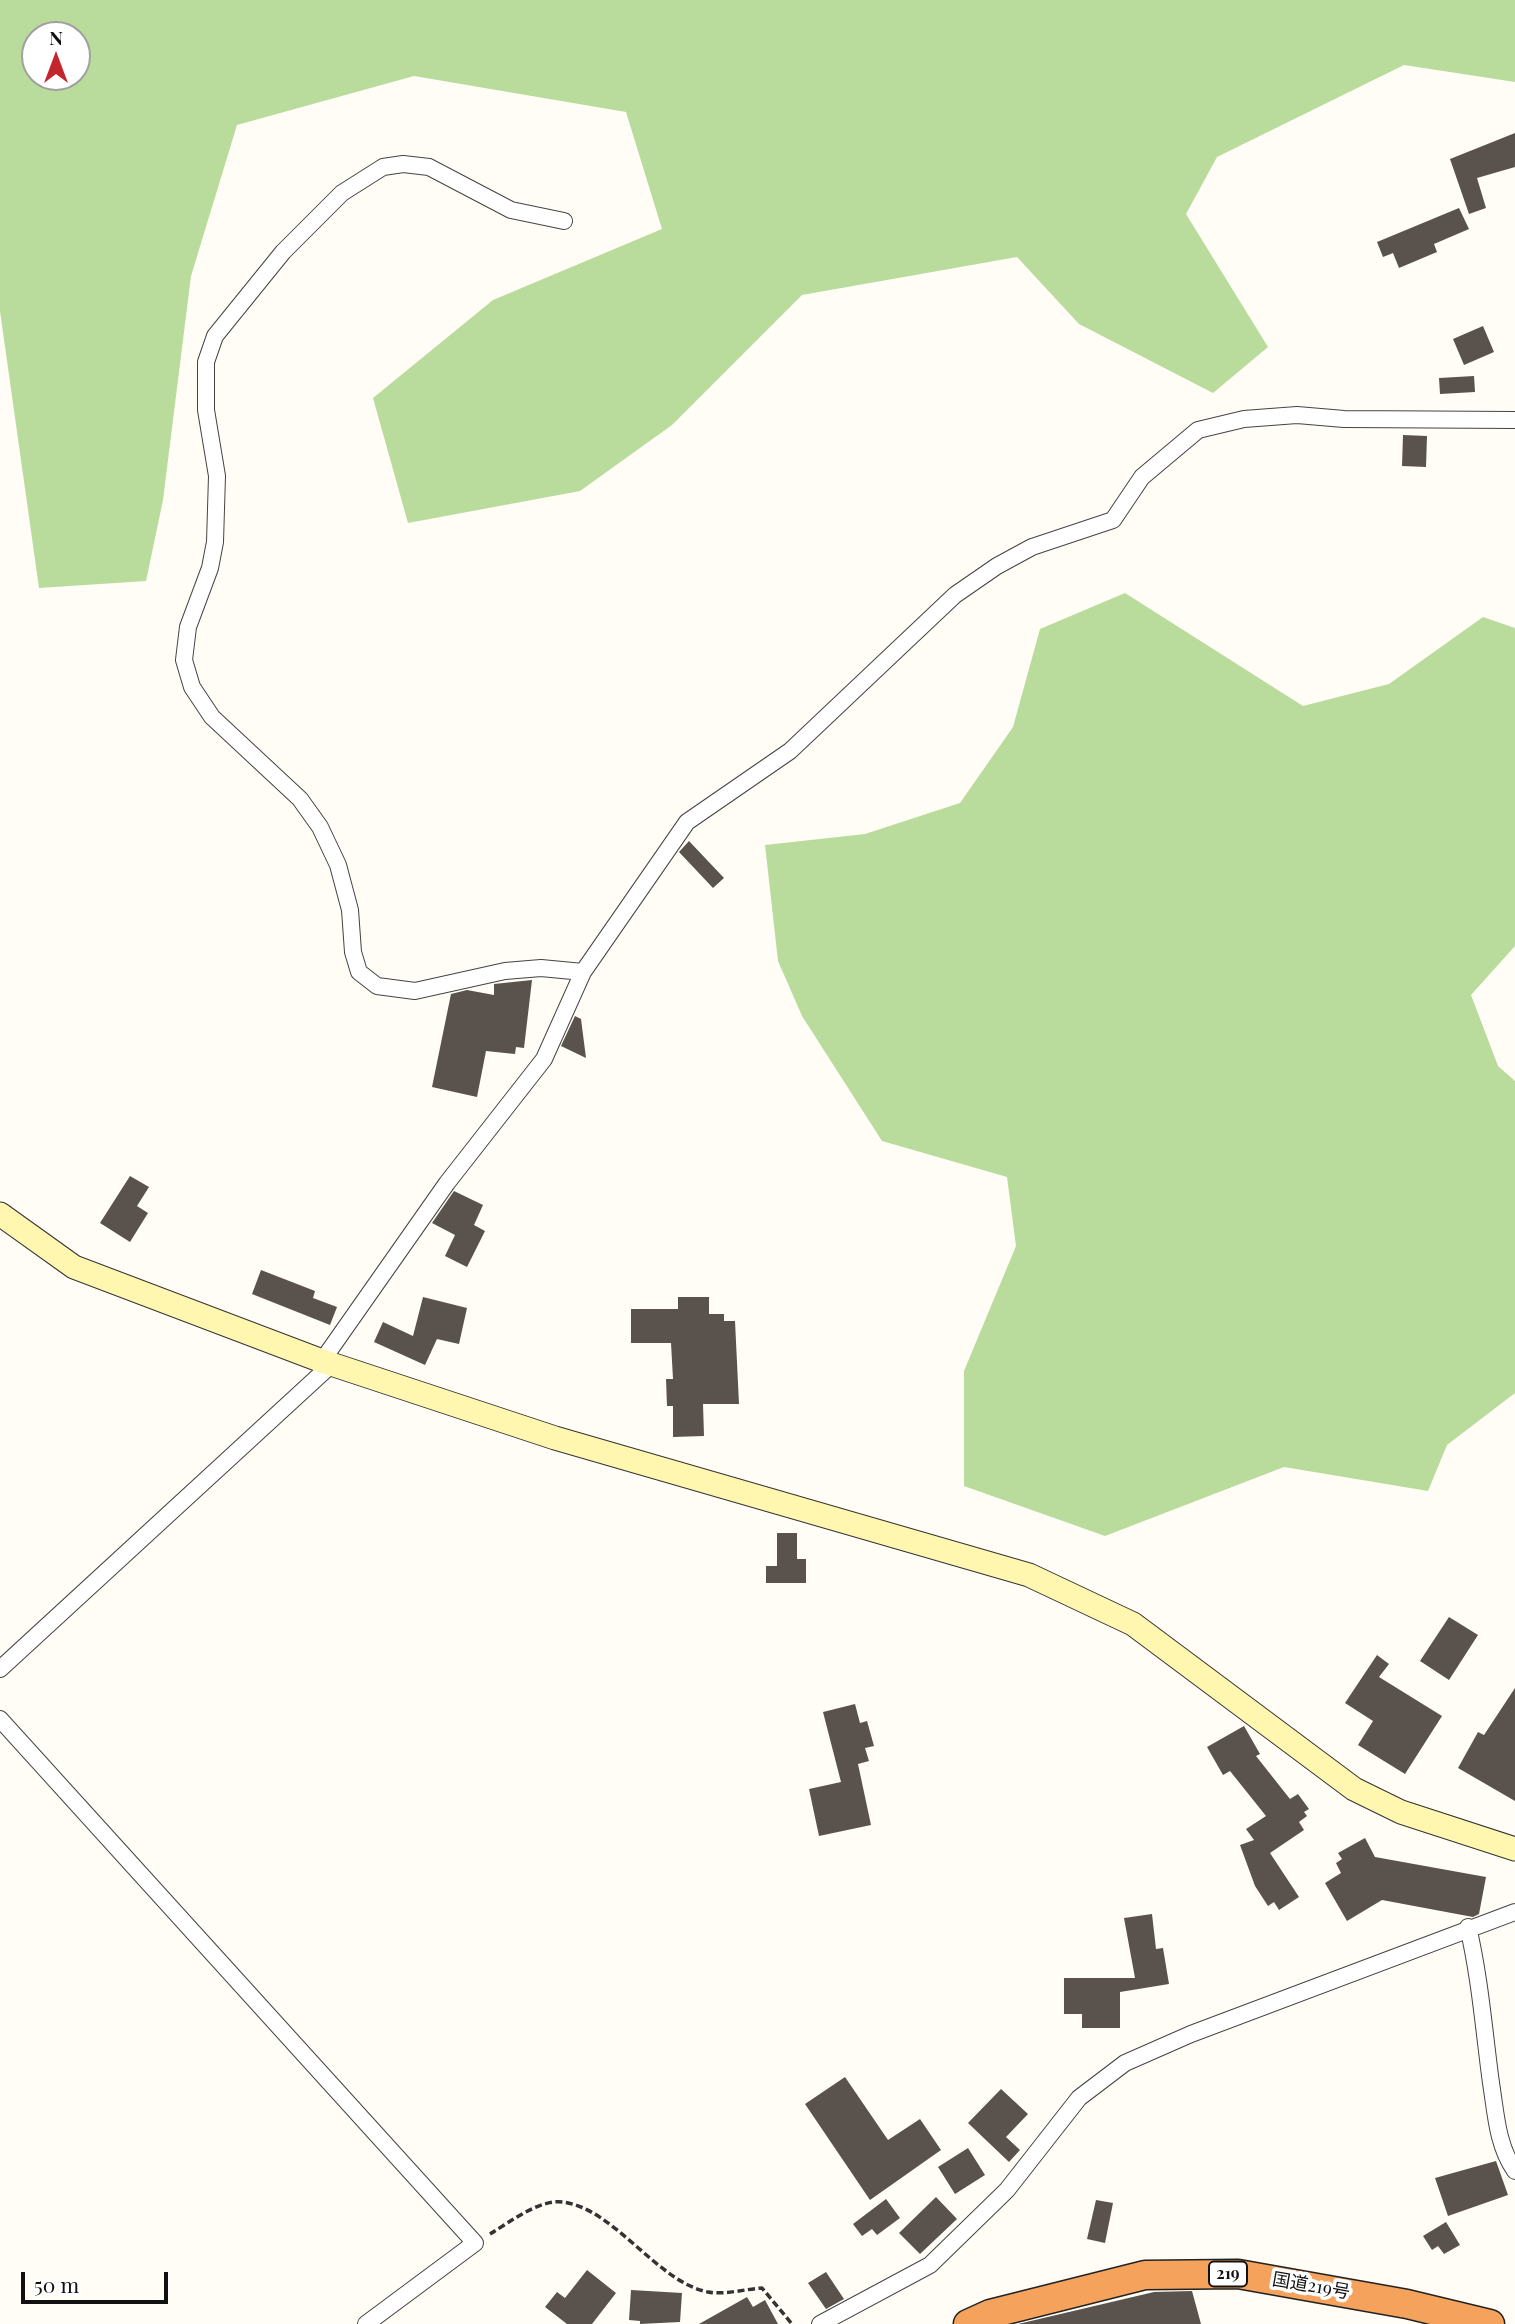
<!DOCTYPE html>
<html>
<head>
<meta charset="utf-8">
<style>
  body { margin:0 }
  #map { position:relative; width:1515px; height:2324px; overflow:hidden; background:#fffdf5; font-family:"Playfair Display",serif }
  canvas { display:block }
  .north { position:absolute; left:21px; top:21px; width:70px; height:70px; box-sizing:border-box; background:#fff; border:2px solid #a0a0a0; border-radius:50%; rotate:0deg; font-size:19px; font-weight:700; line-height:28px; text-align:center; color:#111 }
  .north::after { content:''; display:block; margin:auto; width:24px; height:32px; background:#c4262e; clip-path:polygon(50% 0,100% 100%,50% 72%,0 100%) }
  .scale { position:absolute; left:21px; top:2272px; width:147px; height:32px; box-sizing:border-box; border:4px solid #111; border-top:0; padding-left:9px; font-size:21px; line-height:24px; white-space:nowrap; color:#111; -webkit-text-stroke:5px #fff; paint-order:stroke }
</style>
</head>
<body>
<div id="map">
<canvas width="1515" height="2324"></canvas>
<div class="north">N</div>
<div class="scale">50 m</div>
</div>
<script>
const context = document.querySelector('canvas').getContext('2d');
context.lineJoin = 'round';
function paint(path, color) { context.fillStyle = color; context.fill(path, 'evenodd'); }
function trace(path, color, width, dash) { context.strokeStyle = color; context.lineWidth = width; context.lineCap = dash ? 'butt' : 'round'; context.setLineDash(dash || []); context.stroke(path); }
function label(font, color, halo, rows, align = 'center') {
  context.font = font + ' "Playfair Display","Noto Sans JP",serif'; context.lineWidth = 7; context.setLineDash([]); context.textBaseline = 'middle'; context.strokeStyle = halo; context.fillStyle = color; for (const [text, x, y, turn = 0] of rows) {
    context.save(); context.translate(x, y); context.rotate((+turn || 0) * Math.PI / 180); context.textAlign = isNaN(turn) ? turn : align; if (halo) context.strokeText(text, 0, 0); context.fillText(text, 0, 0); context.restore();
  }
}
paint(new Path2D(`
  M0,0H1515V82L1404,65L1217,157L1186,214L1268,347L1213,393L1079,324L1017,257L802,295L672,425L580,491L408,523L373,398L493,300L662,229L626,112L414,76L237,125L191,276L163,500L146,581L39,588L0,311ZM77,35V77H35V35Z
  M1125,593L1303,706L1389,684L1483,617L1515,628V946L1471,995L1498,1066L1515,1081V1393L1447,1445L1428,1491L1284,1467L1105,1536L964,1486V1371L1016,1246L1007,1177L882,1141L802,1016L778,961L765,845L865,834L960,803L1013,727L1040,629Z`), '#b9dc9c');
paint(new Path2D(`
  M1515,133V167L1477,178L1486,208L1469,214L1450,159Z
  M1459,208L1469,229L1434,244L1437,252L1399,268L1393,253L1383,257L1377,242Z
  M1483,326L1494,352L1464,365L1453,339Z
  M1474,376L1475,392L1440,394L1439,378Z
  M1403,435L1427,436L1426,467L1402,466Z
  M689,841L724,878L713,888L679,852Z
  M532,980L524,1048L516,1047L515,1054L486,1051L477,1097L432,1087L451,994L467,990L494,995V984Z
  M575,1016L581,1019L586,1058L561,1046Z
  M130,1176L149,1187L137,1206L148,1213L130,1242L100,1223Z
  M454,1191L483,1205L474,1225L485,1231L467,1267L445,1256L455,1235L432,1223Z
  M261,1270L315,1291L313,1298L337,1307L330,1325L252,1294Z
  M423,1297L467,1308L459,1344L437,1339L425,1365L374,1342L383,1322L413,1336Z
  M678,1297H709V1314H724V1321H735L739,1404H703L704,1436L673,1437V1406H667L666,1379H673L671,1343H631V1309H678Z
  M777,1533H797V1559H806V1583H766V1566H777Z
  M1449,1617L1478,1635L1449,1680L1420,1661Z
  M1377,1655L1389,1664L1379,1677L1442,1716L1405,1774L1358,1745L1373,1721L1345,1703Z
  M1515,1688V1801L1458,1768L1478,1732L1484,1735Z
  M855,1704L860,1723L867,1721L874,1746L865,1748L869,1761L858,1764L871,1825L819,1836L809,1789L841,1782L823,1712Z
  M1244,1726L1260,1754L1256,1756L1290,1799L1298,1794L1309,1809L1304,1812L1307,1816L1299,1822L1304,1830L1270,1853L1299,1897L1279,1910L1274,1902L1268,1906L1255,1886L1240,1845L1254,1840L1246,1829L1266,1816L1230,1771L1223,1775L1207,1747Z
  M1365,1838L1375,1857L1486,1877L1479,1914L1473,1917L1382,1900L1347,1921L1325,1883L1341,1873L1336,1863L1342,1859L1338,1853Z
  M1152,1914L1156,1949L1163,1948L1169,1984L1120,1992V2028H1082V2014H1064V1978H1135L1124,1918Z
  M845,2077L888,2140L920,2119L941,2150L870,2200L805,2104Z
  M1001,2089L1028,2114L1006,2137L1020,2150L1009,2162L968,2123Z
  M968,2148L985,2175L955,2194L938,2167Z
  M1496,2161L1508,2195L1448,2216L1435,2178Z
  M936,2197L957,2219L920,2254L899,2233Z
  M886,2199L900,2218L877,2235L872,2229L862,2236L853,2224Z
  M1096,2200L1113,2203L1105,2243L1087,2239Z
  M1446,2222L1460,2245L1444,2254L1438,2246L1432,2250L1423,2236Z
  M587,2270L616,2293L592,2324H567L545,2307L557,2292L565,2298Z
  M826,2272L844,2299L826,2309L808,2283Z
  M631,2290L682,2293L680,2322L640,2324V2321L629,2320Z
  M1192,2291L1201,2324H1018L1154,2292Z
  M747,2297L753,2307L765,2300L778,2324H699Z`), '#5a524d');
const street = new Path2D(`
  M564,221L511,210L429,167L403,164L383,167L342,193L283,252L215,336L206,362V410L217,476L215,542L210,568L188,627L184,660L192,687L212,717L300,799L320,827L338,865L350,910L353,952L359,972L377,986L415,991L505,971L541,968L583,972
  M322,1361L447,1183L544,1059L583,972L687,822L790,751L955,595L997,566L1032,547L1113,520L1142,477L1198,430L1244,419L1297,415L1344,419L1515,420
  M0,1669L333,1363
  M0,1719L475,2243L366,2324
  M1468,1927C1480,1978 1484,2031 1491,2083C1496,2114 1497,2145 1515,2171
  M820,2324L930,2265L1007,2190L1079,2098L1125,2063L1191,2034L1515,1912`);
const secondary = new Path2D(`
  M0,1214L74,1267L322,1361L555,1438L1029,1575L1133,1624L1354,1789L1401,1812L1515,1849`);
const highway = new Path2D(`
  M968,2324L990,2314L1145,2275L1238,2274L1407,2304L1490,2324`);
trace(street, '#444', 18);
trace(secondary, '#333', 25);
trace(highway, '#222', 31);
trace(new Path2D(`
  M490,2234C510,2222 539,2199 563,2202C615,2209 657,2282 708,2292C724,2295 746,2289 762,2288L792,2324`), '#333', 3.5, [7, 3.5]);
trace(street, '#fff', 16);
trace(secondary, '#fff6b0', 23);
trace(highway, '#f5a25d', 28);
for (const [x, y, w] of [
  [1228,2274,38]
]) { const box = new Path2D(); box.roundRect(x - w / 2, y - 12.5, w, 25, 5); context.fillStyle = '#fff'; context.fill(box); trace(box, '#111', 2); }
label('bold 16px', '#111', null, [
  ["219",1228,2274]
]);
label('18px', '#111', '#fff', [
  ["国道219号",1311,2286,10]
]);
</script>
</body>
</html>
